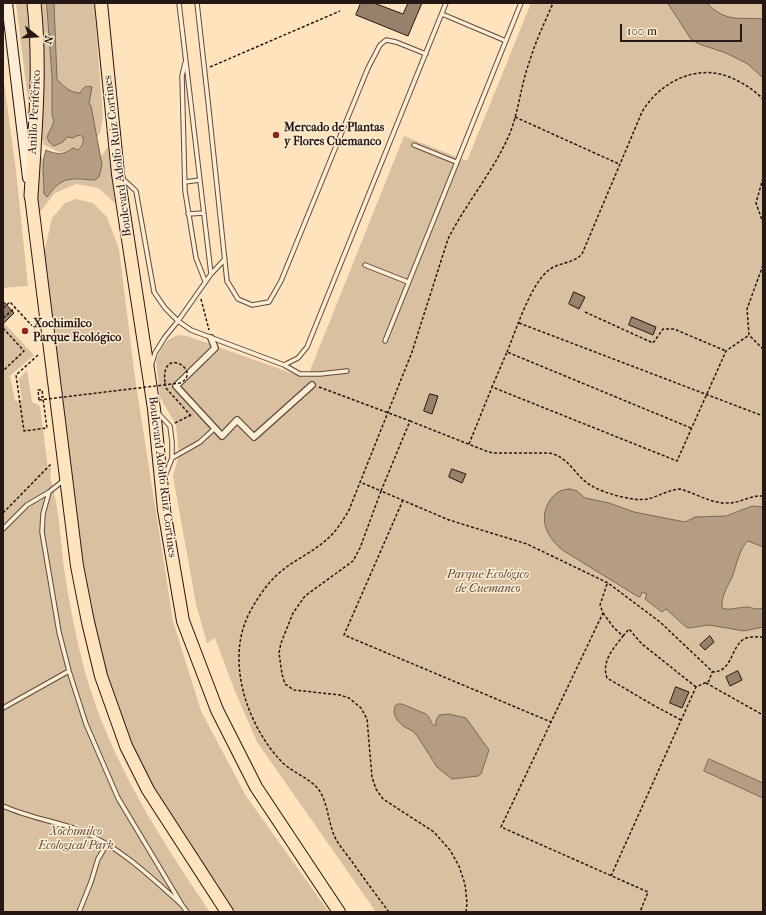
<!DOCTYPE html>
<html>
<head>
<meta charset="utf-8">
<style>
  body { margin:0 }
  #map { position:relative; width:766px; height:915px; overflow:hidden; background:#fee3bd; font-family:"IM FELL French Canon",serif }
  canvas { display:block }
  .frame { position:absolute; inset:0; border:4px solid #251713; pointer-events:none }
  .north { position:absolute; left:16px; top:16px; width:40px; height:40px; -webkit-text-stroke:3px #feedd4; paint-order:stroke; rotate:107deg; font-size:11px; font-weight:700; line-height:16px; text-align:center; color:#251713 }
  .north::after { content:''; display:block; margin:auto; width:14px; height:18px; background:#251713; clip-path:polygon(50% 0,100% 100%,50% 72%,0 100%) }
  .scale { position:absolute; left:620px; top:24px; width:122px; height:18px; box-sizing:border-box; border:2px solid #251713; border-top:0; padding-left:5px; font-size:12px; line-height:14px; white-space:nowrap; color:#251713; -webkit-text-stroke:3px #feedd4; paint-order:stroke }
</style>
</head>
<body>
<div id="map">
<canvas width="766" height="915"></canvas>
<div class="frame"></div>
<div class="north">N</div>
<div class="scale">100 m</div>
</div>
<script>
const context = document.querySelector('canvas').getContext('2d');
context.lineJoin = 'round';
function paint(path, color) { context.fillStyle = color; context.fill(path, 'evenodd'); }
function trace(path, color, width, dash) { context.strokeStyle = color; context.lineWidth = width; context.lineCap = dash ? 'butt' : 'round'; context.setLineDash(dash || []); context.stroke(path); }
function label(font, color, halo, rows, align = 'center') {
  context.font = font + ' "IM FELL French Canon",serif'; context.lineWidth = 3; context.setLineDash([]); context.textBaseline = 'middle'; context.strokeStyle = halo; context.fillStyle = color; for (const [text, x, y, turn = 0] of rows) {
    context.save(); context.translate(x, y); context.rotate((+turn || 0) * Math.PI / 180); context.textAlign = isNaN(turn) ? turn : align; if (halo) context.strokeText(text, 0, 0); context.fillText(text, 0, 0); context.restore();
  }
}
paint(new Path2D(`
  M16,3H94L103,117L100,133L89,144L72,151L59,152L44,145L29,109Z
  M531,3H763V912H376L257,742L234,689L215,638L207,643L196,604L173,476L179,455L176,425L160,397L156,360L163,346L168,340L178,335L187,336L300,376L309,373L404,136L467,161Z
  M3,74L16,171L28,286L3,288Z
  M108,147L115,203L98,188L76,184L55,193L39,213L35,225L34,154L59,166L82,165L101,156Z
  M76,199L93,203L107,217L119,249L135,378L173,621L201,711L246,796L329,912H235L148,783L102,671L82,561L42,262L52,218L65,203Z
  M3,322L34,355L10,376L15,401L22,400L19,379L27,370L32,402L40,406L48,468L51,467V473L50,476C51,483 54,490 55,497C60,520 61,545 64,568C69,603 76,638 85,672C110,760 159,837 210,912H3Z`), '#d9c0a0');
const water = new Path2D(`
  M47,3H54L57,79C63,86 70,93 80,93C83,88 85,85 92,87L90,98L89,103L91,106L102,165L99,177L95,180C84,180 71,176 60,183C55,186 51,192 47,197L44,194C44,179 41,163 46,150C57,155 64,155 73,148L78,150C82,146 84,143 83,137C79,134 77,136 73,138L68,137L65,139L63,142L54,146L49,142L47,137L54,122L52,115V78Z
  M668,3H707C726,23 739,17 763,19V78L748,64L726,53L699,44L691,39Z
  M570,489L577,491L585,498L609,503L634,512L685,522L695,517L726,516L752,506L763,507V547L748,541C740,547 736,566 733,575C728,586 721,596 722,608C730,611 738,607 747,607C753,608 757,610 763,608V627L744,631L709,625L689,628L686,627L666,609L662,612L645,599L647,594L642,592L640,597L637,596L564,551C548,539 538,521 549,502C554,493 561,489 570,489Z
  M398,704H402L426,714C431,718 430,723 435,726L436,725V721L439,715L449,714L466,718L489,750L481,774L478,776L452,779L437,767L418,737L414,732L403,726L398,721L395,716L394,711L395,706Z
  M709,759L763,783V798L704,771Z`);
paint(water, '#b49e83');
trace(water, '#7b6856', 1);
const building = new Path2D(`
  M361,3H374L403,14L408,3H422L408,36L356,15Z
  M574,292L585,297L579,309L569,304Z
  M3,301L14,313L3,324Z
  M632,317L656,327L653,335L629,325Z
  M430,394L438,396L432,414L424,411Z
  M452,469L466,474L462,483L449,477Z
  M710,636L714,642L705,650L700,645Z
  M738,671L742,680L730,686L726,677Z
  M676,687L689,692L682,708L670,703Z`);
paint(building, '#96816b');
trace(building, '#251713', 1);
const service = new Path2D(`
  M179,3L211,274
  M197,3L208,101L227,281L238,299L252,305L269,302L281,281L368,68L380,45L386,40L396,42L426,54
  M442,14L506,41
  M185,63L182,76L185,191L196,258L205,281
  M414,145L456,162
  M123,179L136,191L154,292L165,308L178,321L191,330L284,365L300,374H320L347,371
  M185,182L200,180
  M188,214L204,213
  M365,265L408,282
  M385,341L521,3
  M284,365L298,358L307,347L446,3
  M151,366L155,353L165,337L178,321L211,274L225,259
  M157,412L170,426L172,442V458L165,476
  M172,458L200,442L215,428
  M49,492L43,514L42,532L59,632L69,671L86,724L118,798L182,905
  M3,529L27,505L49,492L64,480
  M3,708L69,671
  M3,806C27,817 54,821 79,830C119,846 151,877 182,905L187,912
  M79,912L91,882L98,859L107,844`);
const pedestrian = new Path2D(`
  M211,338L215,348L176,386L222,436L237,420L254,437L312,385`);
const secondary = new Path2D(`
  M7,3L28,178`);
const trunk = new Path2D(`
  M101,3L118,174L154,409L164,510L183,621L217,710L256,787L339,912
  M31,196L77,566L88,622L101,676L126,746L148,790L227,912`);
const motorway = new Path2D(`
  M31,196C35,132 41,68 34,3`);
trace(service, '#5b4a3e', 5.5);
trace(pedestrian, '#5b4a3e', 8);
trace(secondary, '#251713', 12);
trace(trunk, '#251713', 14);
trace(motorway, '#251713', 15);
trace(new Path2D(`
  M210,67L340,11
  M515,117L619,164
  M763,178L756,203L763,223
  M763,265L747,309L749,335L763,349
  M201,299L209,330
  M3,308L10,302L35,329
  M585,312L653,343L663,329H674L726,351
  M3,318L15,308
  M519,323L763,416
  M3,328L24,351L3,371
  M507,352C516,330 531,283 549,270C559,262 573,264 582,254L642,112C657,86 689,67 720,74C736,78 752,88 763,99
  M38,355L16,375L24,431L47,428L43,399
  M165,383L166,388L191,416
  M319,387L410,421L381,491L360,482
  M39,400L38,390H42L43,397H41
  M410,421L486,451L493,453H549C569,456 575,477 592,486C603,493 635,502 648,499C659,496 668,490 680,489C695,493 710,503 726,503C739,504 750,495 763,496
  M175,423L193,414
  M691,428L507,352L492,387L677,461L726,351L749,335
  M469,444L492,387
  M403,500L344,635L551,722
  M3,513L52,463
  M607,584L600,605L603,613L501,827L648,892L640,912
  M603,613L614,628L623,636C614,648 601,661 607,678L653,705L681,720
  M623,636L629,629L642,644L696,687
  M706,683L763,715
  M611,876L696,687L709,681L712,672
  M389,912C377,896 365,880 353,863C348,856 342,849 337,841C328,826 329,805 319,790C309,777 292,773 281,761C246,724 224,657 251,610C258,597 267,584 278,574C292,561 310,554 325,541C335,533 342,522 349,510L412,352L448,239C466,203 494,171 510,133C519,110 521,84 530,60C536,40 545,22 553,3
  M466,912L467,903L465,884L459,866L450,850L434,832L383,799L376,789L372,777L367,719L361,708L349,698L340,695L294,690L285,684L282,674L279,653L281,643L293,613L305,596L353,561L360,548L381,491L449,520L527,544L608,583L660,622L713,672C733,671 730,648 744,639C750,636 757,637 763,637`), '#251713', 1.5, [3, 2]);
trace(service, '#feedd4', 3.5);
trace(pedestrian, '#feedd4', 5.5);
trace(secondary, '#feedd4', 10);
trace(trunk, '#fee3bd', 12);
trace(motorway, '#fee3bd', 13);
trace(new Path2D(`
  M39,400L180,383C204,372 160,343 165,383`), '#251713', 1.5, [3, 2]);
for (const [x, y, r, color] of [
  [276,135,4,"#8f2418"],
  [25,331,4,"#8f2418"]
]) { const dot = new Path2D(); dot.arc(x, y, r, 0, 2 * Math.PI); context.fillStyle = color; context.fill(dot); trace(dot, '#feedd4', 1.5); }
label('12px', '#251713', '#feedd4', [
  ["Anillo Periférico",35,112,-87],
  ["Boulevard Adolfo Ruiz Cortines",118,156,-97],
  ["Boulevard Adolfo Ruiz Cortines",162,477,83]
]);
label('bold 12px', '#251713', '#feedd4', [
  ["Mercado de Plantas",284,128],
  ["y Flores Cuemanco",284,142],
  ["Xochimilco",33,324],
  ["Parque Ecológico",33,338]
], 'left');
label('italic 12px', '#5b4a3d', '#feedd4', [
  ["Parque Ecológico",488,575],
  ["de Cuemanco",488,589],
  ["Xochimilco",76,832],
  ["Ecological Park",76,846]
]);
</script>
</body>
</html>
